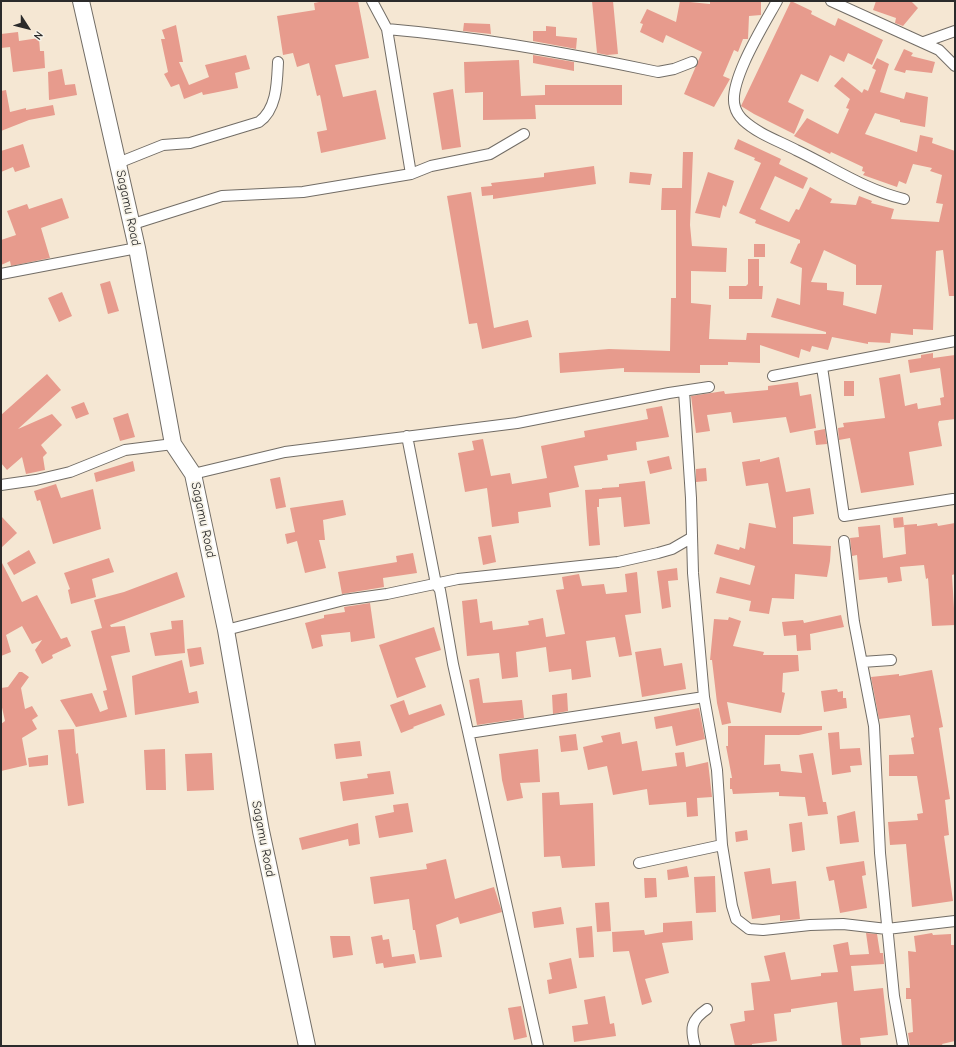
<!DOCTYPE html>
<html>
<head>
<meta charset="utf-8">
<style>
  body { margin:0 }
  #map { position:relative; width:956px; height:1047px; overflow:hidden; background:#f5e7d3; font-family:"Comic Neue",sans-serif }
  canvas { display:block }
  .frame { position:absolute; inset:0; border:2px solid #2b2b2b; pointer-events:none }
  .north { position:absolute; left:8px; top:8px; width:40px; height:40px; -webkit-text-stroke:3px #f7f3e8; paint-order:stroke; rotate:126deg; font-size:11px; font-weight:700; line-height:16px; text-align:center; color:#2b2b2b }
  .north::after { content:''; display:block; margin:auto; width:14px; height:18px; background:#2b2b2b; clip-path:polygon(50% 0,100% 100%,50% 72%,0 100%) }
</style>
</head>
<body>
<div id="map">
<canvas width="956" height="1047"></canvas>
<div class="frame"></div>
<div class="north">N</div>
</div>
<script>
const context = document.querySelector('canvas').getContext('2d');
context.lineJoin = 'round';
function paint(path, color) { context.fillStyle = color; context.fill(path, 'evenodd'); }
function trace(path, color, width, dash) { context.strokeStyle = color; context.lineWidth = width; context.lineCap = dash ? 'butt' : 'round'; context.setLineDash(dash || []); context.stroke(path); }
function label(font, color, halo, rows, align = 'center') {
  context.font = font + ' "Comic Neue",sans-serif'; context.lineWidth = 3.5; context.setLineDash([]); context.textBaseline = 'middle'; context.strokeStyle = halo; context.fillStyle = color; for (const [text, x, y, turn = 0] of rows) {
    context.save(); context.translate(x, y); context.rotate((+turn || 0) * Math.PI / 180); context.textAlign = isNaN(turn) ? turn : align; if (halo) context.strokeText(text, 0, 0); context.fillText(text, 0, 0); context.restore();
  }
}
paint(new Path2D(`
  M324,1H358L369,58L335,65L343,97L376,90L386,139L321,153L317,132L327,130L320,95L317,96L309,63L297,67L293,53L283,55L277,16L315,10L314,3Z
  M592,1H613L618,54L607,55L597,53Z
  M680,1L710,4V1H761V15L749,16L748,39H743L738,52L734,50L723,76L730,79L714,107L684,94L702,52L666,35L663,43L640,32L643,24L640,23L647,9L676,22Z
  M791,1L812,11L811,14L835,26L838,18L883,40L872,65L848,53L844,62L830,55L818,82L801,74L788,102L804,110L794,134L754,114L741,106Z
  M876,1H911L918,8L903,26L895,23L896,18L873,10Z
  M464,23L490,24L491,34L463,31Z
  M176,25L183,62H179L189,85L209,77L205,65L246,55L250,69L235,73L238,88L203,95L202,92L184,99L179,84L171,87L164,74L168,72L161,39H165L162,30Z
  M546,26L556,27V36L577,38L576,49L533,41V31H546Z
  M18,32L19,41L39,38L40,51H44L45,68L13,72L10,47L1,48V34Z
  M904,49L913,53L911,56L935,62L932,73L906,70L905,73L894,70Z
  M533,55L574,62V71L533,63Z
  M877,58L889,64L880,92L904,99L906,92L928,97L925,127L900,122V120L875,113L865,134L917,152L920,135L933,138L932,143L955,151V296H949L943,250L936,251L933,330L913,329V335L891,333L890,343L868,342V344L832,337L828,350L812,346L810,352L801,349L799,358L760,345V363L728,362V365H700V373L624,372V368L560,373L559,353L609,349L670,351L671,298H676V210H661L662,188H682L683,152H693L690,225L692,246L727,248L726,272L691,271V303L711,305L709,339L746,340L747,333L826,334V332L771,317L777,298L800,305L802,268L790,263L798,244L800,243V240L755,223L756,220L739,213L761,163L754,160L755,158L734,149L738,139L781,159L779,164L808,178L803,189L775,176L760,209L789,222L796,209L799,210L810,187L832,199L830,203L856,205L859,196L872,201L871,203L894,209L891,219L939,222L943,204L936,203L942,175L930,171L932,168L913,164L906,184L899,181L897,187L863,175L865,172L862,171L863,167L831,152L830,154L794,136L807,118L838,134L849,109L846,108L850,99L834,86L842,77L862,93L864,89L868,91L876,70L872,68ZM824,250L856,265V285H882L876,314L843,305L844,292L827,290V283L811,282Z
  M519,60L521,96L545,95V85H622V105H535L536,119L483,120V92L465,93L464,62Z
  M62,69L65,85L75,84L77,95L49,100L48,72Z
  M453,89L461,147L442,150L433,93Z
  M6,90L10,112L26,108V110L53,105L55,115L29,120L1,131V91Z
  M23,144L30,167L15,172L13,167L1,172V151Z
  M594,166L596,184L493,199V195L482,196L481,187L492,186L491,183L544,177V173Z
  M630,172L652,174L650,185L629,183Z
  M708,172L734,181L726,207L723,205L720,218L695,213Z
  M471,192L494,328L528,320L532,337L482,349L477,323L469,324L447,196Z
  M62,198L69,218L41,228L50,258L11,266L10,261L1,265V240L16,235L7,211L27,204L29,209Z
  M754,244H765V257H754Z
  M748,259H759V286H763L762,299H729V286H746L748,284Z
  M110,281L119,311L108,314L100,284Z
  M62,292L72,316L59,322L48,298Z
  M933,353V358L955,355V419L939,421L938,424L942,446L909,452L914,485L861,493L850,438L839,440L838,428L844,427L843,423L885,418L879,378L900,374L905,406L917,403L918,409L941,405L940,398L944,397L940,368L910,373L908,360L921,358V355Z
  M47,374L61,390L18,429L52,414L62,425L41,445L47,453L43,457L45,470L26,474L22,457L7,470L1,463V415Z
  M844,381H854V396H844Z
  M798,382L800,396L811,394L816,428L790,433L786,417L733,423L731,412L707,415L710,431L696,433L691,396L724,391L725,394L768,390V386Z
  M84,402L89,414L76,419L71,407Z
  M662,406L669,437L636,442L637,450L607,455L608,460L574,466L579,487L549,493L551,507L518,512L519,523L492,527L487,488L465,492L458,453L474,450L472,441L483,439L491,476L510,473L512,484L547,478L541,446L585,437L584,431L648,419L646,409Z
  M128,413L135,437L120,441L113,418Z
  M825,429L827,444L816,445L814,431Z
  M669,456L672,469L650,474L647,461Z
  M779,457L786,492L810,488L814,514L793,517V544L831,546L830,561L827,577L795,574L794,599L772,598L769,614L749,611L751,601L716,593L720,577L750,585L755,566L714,554L717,544L739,550L740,547L745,549L749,523L776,528L768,483L746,486L742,462L760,459V462Z
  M133,461L135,471L96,482L94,473Z
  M706,468L707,481L696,482V469Z
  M280,477L286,507L276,509L270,479Z
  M645,481L650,524L624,527L621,497L599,499V507H597L600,545L589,546L585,490L602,489V488L619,487V484Z
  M56,484L61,498L93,489L101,529L53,544L40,500L37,501L34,491Z
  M343,500L346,515L323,520L325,540H319L326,568L305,573L297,541L287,544L285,534L295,532L290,508Z
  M1,516L17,533L1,548Z
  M903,517L904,527L894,528L893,518Z
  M937,523L938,526L955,523V574L952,575L955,625L932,626L928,578L926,579L924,565L900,567L902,581L888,583L887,577L859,580L857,555L852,556L850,538L859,537L858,527L880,525L883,558L906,554L904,525L917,524V526Z
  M491,535L496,562L483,565L478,537Z
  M29,550L36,563L14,575L7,563Z
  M413,553L417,573L383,578L384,587L342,594L338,572L397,562L396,556Z
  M109,558L114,572L92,579L96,597L71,604L68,590L70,589L64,573Z
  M1,561L22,602L37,595L61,639L67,637L71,646L52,655L53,658L42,664L35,650L42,640L32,644L22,626L6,635L11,652L1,656Z
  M677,568L678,580L668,581L671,607L662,609L657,571Z
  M177,572L185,597L110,625L111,627L125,626L130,652L111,656L127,717L76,727L60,700L92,693L100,712L108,709L103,691L107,690L91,631L102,628L94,600L124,592Z
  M637,572L641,613L625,615L632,655L619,657L615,637L586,641L591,677L572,680L571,669L549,672L546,647L516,652L518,677L502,679L499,653L467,656L462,601L477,599L480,623L492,621L493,630L529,625L528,621L543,618L546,637L565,634L556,590L564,589L562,577L579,574L582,586L604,584L606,594L627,592L625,574Z
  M370,603L375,638L351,642L350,632L321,635L323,646L312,649L305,623L324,618V615L345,612L344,607Z
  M841,615L844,627L810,634L811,650L797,651L796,635L784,636L782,622L803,620L804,623Z
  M729,617L741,621L733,646L764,652L763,655H798L799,671L783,673L782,692L785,693L781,713L727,702L731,723L722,725L717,703L712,660H710L714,619L728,620Z
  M183,620L185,653L155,656L150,633L172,629L171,621Z
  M434,627L441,650L415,658L426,687L397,698L379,645Z
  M201,647L204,664L190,667L187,649Z
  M661,648L664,666L682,663L686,689L642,697L635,652Z
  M182,660L189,693L197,691L199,703L135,715L132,676Z
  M932,670L943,727L939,728L950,799L945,800L949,835L944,836L953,901L912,907L906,844L890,845L888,822L918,820L917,814L923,813L917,776H889V755L914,754L911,738L914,737L910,715L879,719L871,677L899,674V676Z
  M19,672H22L29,677L21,688L25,709L32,706L38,716L32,720L37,729L22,738L27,765L1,771V724L5,721L1,703V688L8,687Z
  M479,678L483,703L522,700L524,718L477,725L469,680Z
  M837,689L838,692L843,691V698H846L847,708L824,712L821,691Z
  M567,693L568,711L553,714L552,695Z
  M404,700L409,715L441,704L445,715L413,727L414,728L401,733L390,705Z
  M699,708L705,739L676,746L672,726L656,729L654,717Z
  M728,726H822V730L799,735H765L764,765L780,764L781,771L802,773L799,755L813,753L823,802H826L828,814L808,816L805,797L779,796V792L733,794L732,789H730V778H732L726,746H728Z
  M74,729L76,754L78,753L84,803L68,806L58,730Z
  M620,732L622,744L637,741L642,771L677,766L675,753L684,752L686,767L708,762L712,797L697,798L698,816L687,817L686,802L649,805L647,789L613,795L607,766L588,770L583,747L603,742L601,736Z
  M839,732L840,749L860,748L862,765L850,766L851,772L832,775L828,733Z
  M576,734L578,750L561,752L559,736Z
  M360,741L362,756L336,759L334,744Z
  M165,749L166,790H146L144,750Z
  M538,749L540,782L520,783L523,798L507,801L502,780L499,754Z
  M212,753L214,790L187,791L185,754Z
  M48,755V765L29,767L28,758Z
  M390,771L394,794L343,801L340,782L368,778L367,774Z
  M559,792L560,805L593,803L595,866L562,868L560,856L544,857L542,793Z
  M408,803L413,832L379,838L375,816L394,812L393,805Z
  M855,811L859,842L840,844L837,816Z
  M802,822L805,850L792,852L789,824Z
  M358,823L360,844L349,846L348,839L302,850L299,838Z
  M747,830L748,840L736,842L735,832Z
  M446,859L455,899L494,887L502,912L460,924L458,917L436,925L442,957L420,960L415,930H413L409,899L374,904L370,877L427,869L426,864Z
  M864,861L866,875L862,876L867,908L840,913L834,880L829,881L826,867Z
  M687,866L689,877L668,880L667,870Z
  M770,868L772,884L796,881L800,919L780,921V915L752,919L744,872Z
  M715,876L716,912L696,913L694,877Z
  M644,878H656L657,897L645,898Z
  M609,902L611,931L597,932L595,903Z
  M561,907L564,924L534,928L532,912Z
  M692,921L693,940L662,943L669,973L645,979L652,1002L642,1005L629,951L613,952L612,932L644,930L645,935L663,932V923Z
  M592,926L594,957L579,958L576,928Z
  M866,933L877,934L880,953H883L884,964L851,966L854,991L883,988L888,1035L860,1038L861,1046H842L837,1002L791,1009V1012L774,1014L777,1041L752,1044V1046H735L730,1024L745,1021L744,1011L754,1010L751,983L770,981L764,956L785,952L791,980L821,976V973L838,972L833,945L848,942L850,955L869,954Z
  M932,933L933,935L951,934V945H955V1041L942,1044L943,1046H910L908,1033L913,1032L911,999H906V988H910L908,951L916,952L914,936Z
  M382,935L383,940L389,939L392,957L414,954L416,963L384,968L383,963L376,964L371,937Z
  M330,936H350L353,955L333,958Z
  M571,958L577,988L549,994L547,980L552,979L549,963Z
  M605,996L610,1024L614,1023L616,1036L574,1042L572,1026L588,1024L584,1000Z
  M521,1006L527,1037L514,1040L508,1008Z`), '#e79b8d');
const minor = new Path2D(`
  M372,1L387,29L411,174
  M777,1C765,23 727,83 735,107C736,111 740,117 743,120C758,134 779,141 796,150C832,167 865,190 904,199
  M831,1L939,50L955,66
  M387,29C479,37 568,53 658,72L674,69L692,62
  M924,42L955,31
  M118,163L163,145L190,143L259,122C277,109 277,83 278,62
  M130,225L222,196L303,192L411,174L431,166L490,154L524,134
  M1,274L137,248
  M822,367L844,516L953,499
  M773,376L955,341
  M684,391L691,498L693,573L704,697L717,770L722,845L732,906L736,919L749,929L763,930L810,925L843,924L887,929L955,921
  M407,436L436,584L440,590L453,664L538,1046
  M193,474L285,452L517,423L669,393L709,387
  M1,485L36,480L70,472L125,450L173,444
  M844,541L854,622L874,726L880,853L894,996L903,1046
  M226,630L344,600L387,594L458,579L618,562L658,553L672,549L691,538
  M862,662L891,660
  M469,733L704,697
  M639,863L722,845
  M695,1046C690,1028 691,1020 707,1009`);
const trunk = new Path2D(`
  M81,1L137,248L173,444L193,474L226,630L261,831L307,1046`);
trace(minor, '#726d66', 12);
trace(trunk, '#726d66', 18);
trace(minor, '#fff', 10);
trace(trunk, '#fff', 16);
label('13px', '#2b2b2b', '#f7f3e8', [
  ["Sagamu Road",128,208,78],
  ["Sagamu Road",203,520,78],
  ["Sagamu Road",263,839,79]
]);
</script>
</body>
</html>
